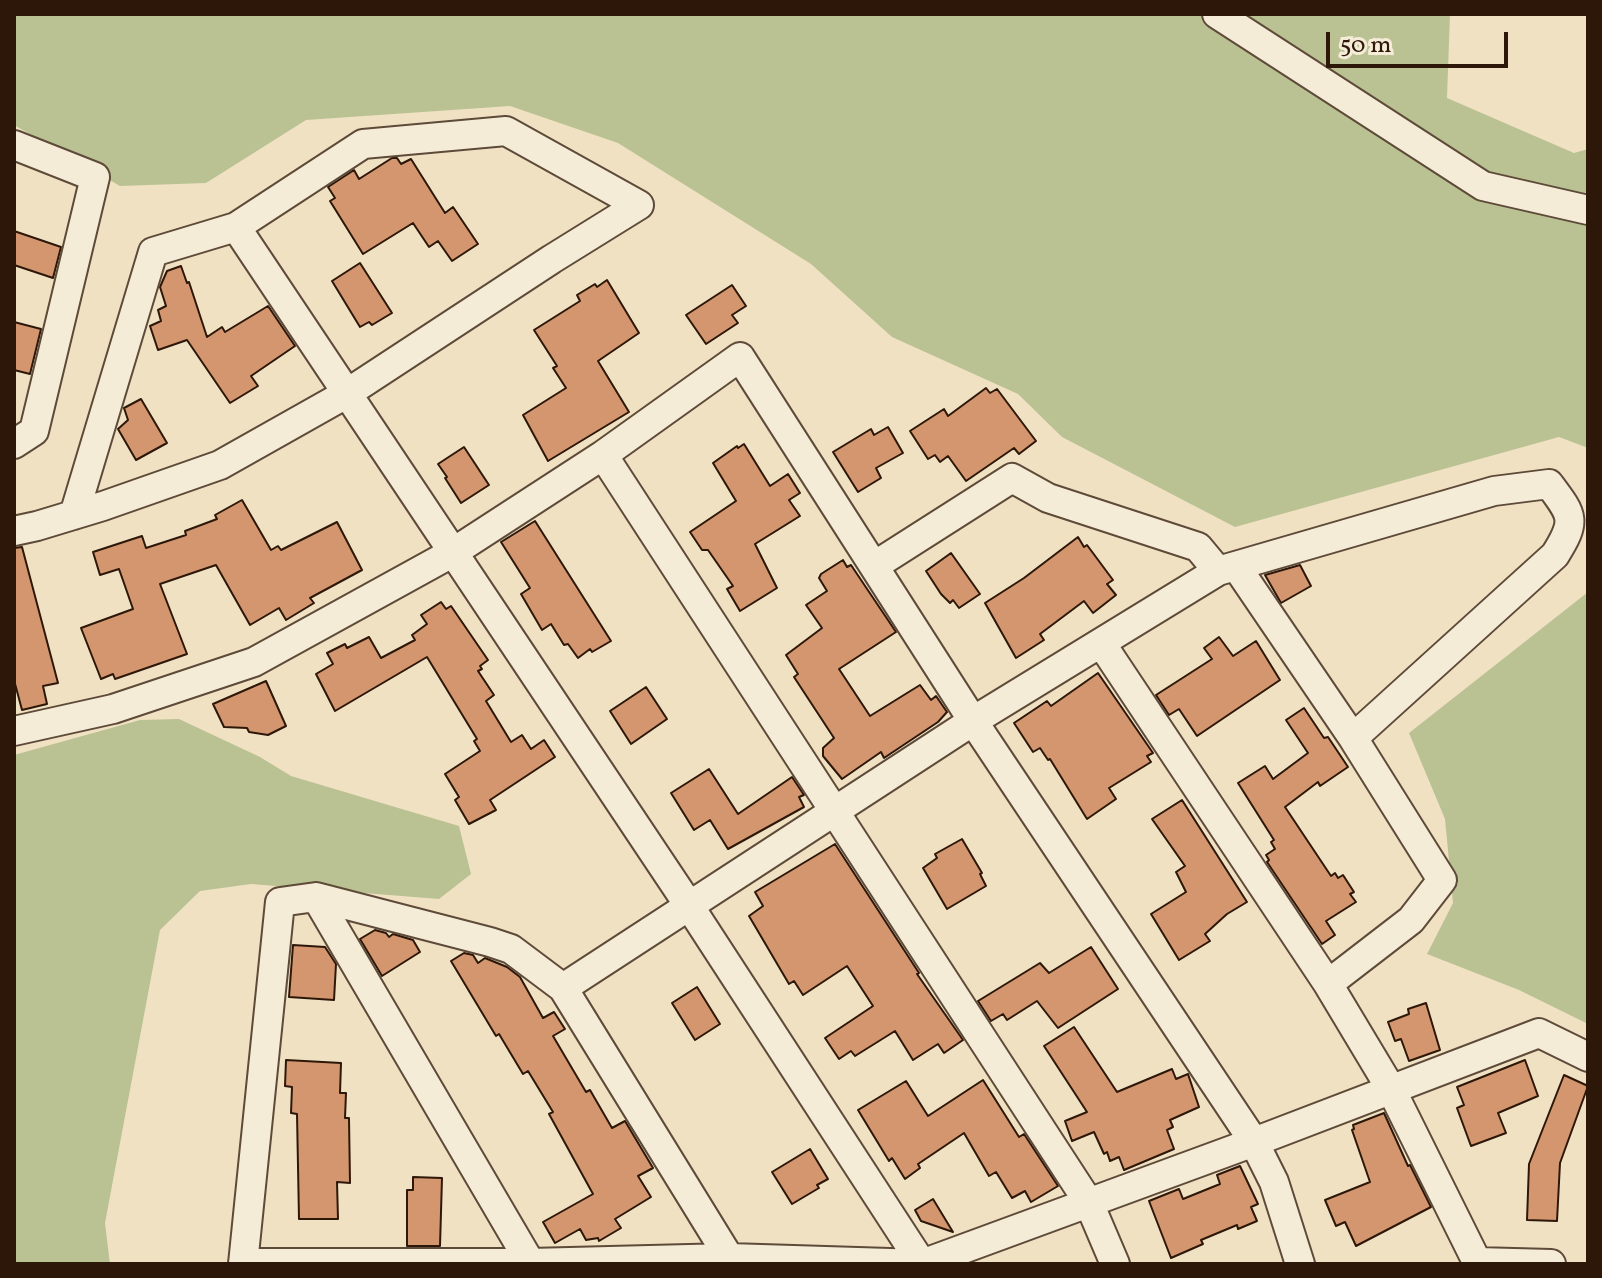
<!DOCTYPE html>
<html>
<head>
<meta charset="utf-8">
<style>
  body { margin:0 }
  #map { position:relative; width:1602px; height:1278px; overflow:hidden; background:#f0e1c3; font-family:Vollkorn,serif }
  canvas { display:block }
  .frame { position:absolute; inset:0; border:16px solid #2d1709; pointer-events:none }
  .scale { position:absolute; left:1326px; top:32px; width:182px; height:36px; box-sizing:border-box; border:4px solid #2d1709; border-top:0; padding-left:10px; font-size:24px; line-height:28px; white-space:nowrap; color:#2d1709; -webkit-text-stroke:6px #f5ecd8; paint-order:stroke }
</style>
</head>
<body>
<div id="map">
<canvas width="1602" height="1278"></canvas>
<div class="frame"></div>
<div class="scale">50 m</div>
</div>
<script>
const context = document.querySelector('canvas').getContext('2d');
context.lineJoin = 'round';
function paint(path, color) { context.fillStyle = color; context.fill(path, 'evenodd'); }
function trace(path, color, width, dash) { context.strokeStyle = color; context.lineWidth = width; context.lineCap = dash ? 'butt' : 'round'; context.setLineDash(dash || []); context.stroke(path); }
paint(new Path2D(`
  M14,14H1450L1447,98L1574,153L1588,149V448L1559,437L1235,527L1062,437L1018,394L892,337L811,264L618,143L510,106L306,120L206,183L120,186L14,125Z
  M1588,592V1024L1519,990L1427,954L1453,903L1445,819L1409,733Z
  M179,719L260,757L291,776L459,826L471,874L439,899L251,884L200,891L160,930L105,1223L110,1264H14V755L140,720Z`), '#bac293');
const building = new Path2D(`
  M392,158H397L401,164L411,159L445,213L453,207L478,244L452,261L438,241L429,247L413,223L363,254L330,201L335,198L328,187L354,170L359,179Z
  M14,231L61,247L53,278L14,265Z
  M360,263L392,313L372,325L369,322L360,327L332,281Z
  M181,266L187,283L189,282L207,337L222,327L225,332L268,306L295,346L251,376L258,386L230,403L187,340L158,350L150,326L161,321L158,310L166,306L160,287L167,271Z
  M607,280L639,333L598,361L629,412L548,461L523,415L566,388L553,368L557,366L534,330L580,301L577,295L595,284L597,287Z
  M732,285L746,306L732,315L738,323L706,344L686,315Z
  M14,322L41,329L30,374L14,370Z
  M986,388L990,393L997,389L1036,441L1019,454L1014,448L966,481L948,456L940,462L935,455L928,459L910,431L944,409L948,416Z
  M141,399L167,443L136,460L118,429L128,420L124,408Z
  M888,427L903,453L876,468L881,478L858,492L833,452L871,429L874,435Z
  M744,444L770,486L788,474L800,493L789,500L800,516L755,544L777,588L740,611L727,589L733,586L708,550H702L690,532L736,501L713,463L737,446L738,448Z
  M464,447L489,485L461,503L445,478L447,477L438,464Z
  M242,500L271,550L278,546L281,550L337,522L362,570L310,598L314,603L286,620L279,608L250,625L216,565L160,584L187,654L115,679L113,674L101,679L81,628L133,609L119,569L100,575L93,552L142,536L146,548L186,535L185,531L217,519L215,515Z
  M535,521L611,641L592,652L590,649L578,658L568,644L564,645L551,624L542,630L521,594L530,588L501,542Z
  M1078,537L1084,547L1087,545L1113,580L1107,584L1116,595L1093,613L1084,601L1040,634L1044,640L1016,658L985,603L1024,578Z
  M22,547L58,683L43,686L47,704L22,710L14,680V548Z
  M951,553L980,594L959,608L953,600L950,603L941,594L926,571Z
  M843,560L847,567L851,565L896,632L839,669L870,716L920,685L931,700L936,696L947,712L938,722L884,758L881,752L842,779L823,756V748L834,738L794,677L798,674L786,655L822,628L806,605L827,591L819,578L821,574Z
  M1300,565L1311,586L1281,603L1265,575Z
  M441,602L446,609L451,606L488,660L480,666L482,669L478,671L494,695L486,701L511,742L522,735L531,749L544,740L555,757L490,800L496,810L469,824L455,800L459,797L445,774L480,751L474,741L477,739L427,657L335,711L316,674L333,664L327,653L345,644L347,648L369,637L381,658L415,640L412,635L427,624L421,615Z
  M1219,637L1233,656L1256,641L1280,680L1197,736L1179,709L1169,715L1156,695L1212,659L1204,648Z
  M1098,673L1153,753L1147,756L1151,762L1109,788L1116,799L1087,819L1050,759L1048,760L1040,748L1033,752L1014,723L1047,701L1051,706Z
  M266,681L286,726L268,735L249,732L247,728L224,727L213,704Z
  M646,687L667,719L631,744L610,711Z
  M1304,708L1324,738L1328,737L1348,767L1320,786L1318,782L1285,807L1331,876L1335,873L1338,878L1343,875L1354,892L1350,894L1356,902L1326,921L1335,935L1322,944L1267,862L1269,860L1266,855L1275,849L1271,842L1274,840L1238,783L1265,766L1273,779L1308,753L1286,720Z
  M709,769L738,814L792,777L804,795L799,797L804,807L728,849L710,820L694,830L671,793Z
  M1182,800L1247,902L1227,914L1205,934L1210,941L1179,960L1151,914L1186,892L1176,872L1185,866L1152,819Z
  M962,839L982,873L980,874L986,886L947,909L923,868L937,858L935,854Z
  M835,844L919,973L917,974L963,1040L944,1053L938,1044L913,1060L895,1031L855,1056L851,1051L839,1059L825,1038L873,1006L847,966L803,995L794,981L789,984L749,916L763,906L755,892Z
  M375,930L386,933L389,937L393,934L413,940L420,952L382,976L360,939Z
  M293,945L325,947L336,964L334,1000L289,997Z
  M1091,947L1118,989L1058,1028L1037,1001L1007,1020L1003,1014L991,1021L978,1001L1040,963L1049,973Z
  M464,953L473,955L478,963L485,958L507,967L520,977L543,1018L554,1012L565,1029L553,1036L586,1092L590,1090L612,1128L625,1121L653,1168L638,1176L651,1197L615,1219L621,1228L599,1241L598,1238L586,1240L580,1229L555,1243L543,1222L593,1194L549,1114L553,1112L528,1071L523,1074L499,1034L496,1036L451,961Z
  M697,987L720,1024L695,1040L672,1003Z
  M1426,1003L1440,1050L1409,1061L1401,1039L1395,1041L1388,1022L1409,1014L1408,1009Z
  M1074,1027L1117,1092L1172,1069L1176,1079L1188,1074L1199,1107L1170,1120L1173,1127L1167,1130L1174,1149L1124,1170L1119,1157L1110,1161L1107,1152L1104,1154L1094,1132L1072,1141L1065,1121L1087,1112L1044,1046Z
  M286,1060L341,1063L340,1093H346L345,1118H349L350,1183L337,1182L338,1219H299L297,1114L291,1113L292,1087L285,1086Z
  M1525,1060L1538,1096L1498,1113L1506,1133L1471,1146L1457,1108L1464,1105L1457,1087Z
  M1564,1075L1588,1086L1560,1163L1557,1221L1527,1220L1529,1164Z
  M983,1080L1019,1137L1024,1134L1058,1186L1031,1202L1025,1191L1012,1198L996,1172L989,1176L964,1133L918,1164L920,1168L905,1179L892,1158L889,1161L858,1110L906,1081L928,1116Z
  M1384,1113L1408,1166L1410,1165L1431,1207L1356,1246L1345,1222L1336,1226L1325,1200L1370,1182L1352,1130L1354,1129L1353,1125Z
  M810,1149L828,1179L817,1185L819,1188L792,1204L772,1172Z
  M1240,1166L1258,1204L1251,1207L1257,1221L1238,1229L1237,1225L1201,1240L1203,1244L1171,1258L1149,1201L1179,1189L1183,1199L1220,1184L1217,1175Z
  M413,1177L442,1178L440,1246H407V1190H413Z
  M933,1199L953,1232L921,1221L915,1210Z`);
paint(building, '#d3966e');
trace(building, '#2d1709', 2);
const minor = new Path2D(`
  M1217,14L1483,186L1588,210
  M14,145L95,177L34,431L14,444
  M236,227L688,904L922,1264
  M603,455L1089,1203L1115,1264
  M14,531L37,526L103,506L220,465L346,394L552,259L639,205L506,131L363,144L236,227L153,252L74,515
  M874,566L1012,478L1048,498L1198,547L1218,571
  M1236,566L1353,738L1442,880L1411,920L1328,984
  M1101,643L1328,984L1391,1089L1477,1262
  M14,731L113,709L254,662L452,553L603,455L740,357L973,721L1254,1142L1274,1182L1300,1264
  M316,897L531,1264
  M563,988L973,721L1218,571L1494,491L1549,484C1573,516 1577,520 1555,555L1353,738
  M243,1263H530L729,1258L922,1264L1254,1142L1539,1033L1588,1057
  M243,1264L280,902L316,897L490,942L511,949L563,988L733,1264
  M1475,1264L1477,1262L1551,1264`);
trace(minor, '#5e4a38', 32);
trace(minor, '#f5ecd8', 28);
</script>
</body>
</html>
